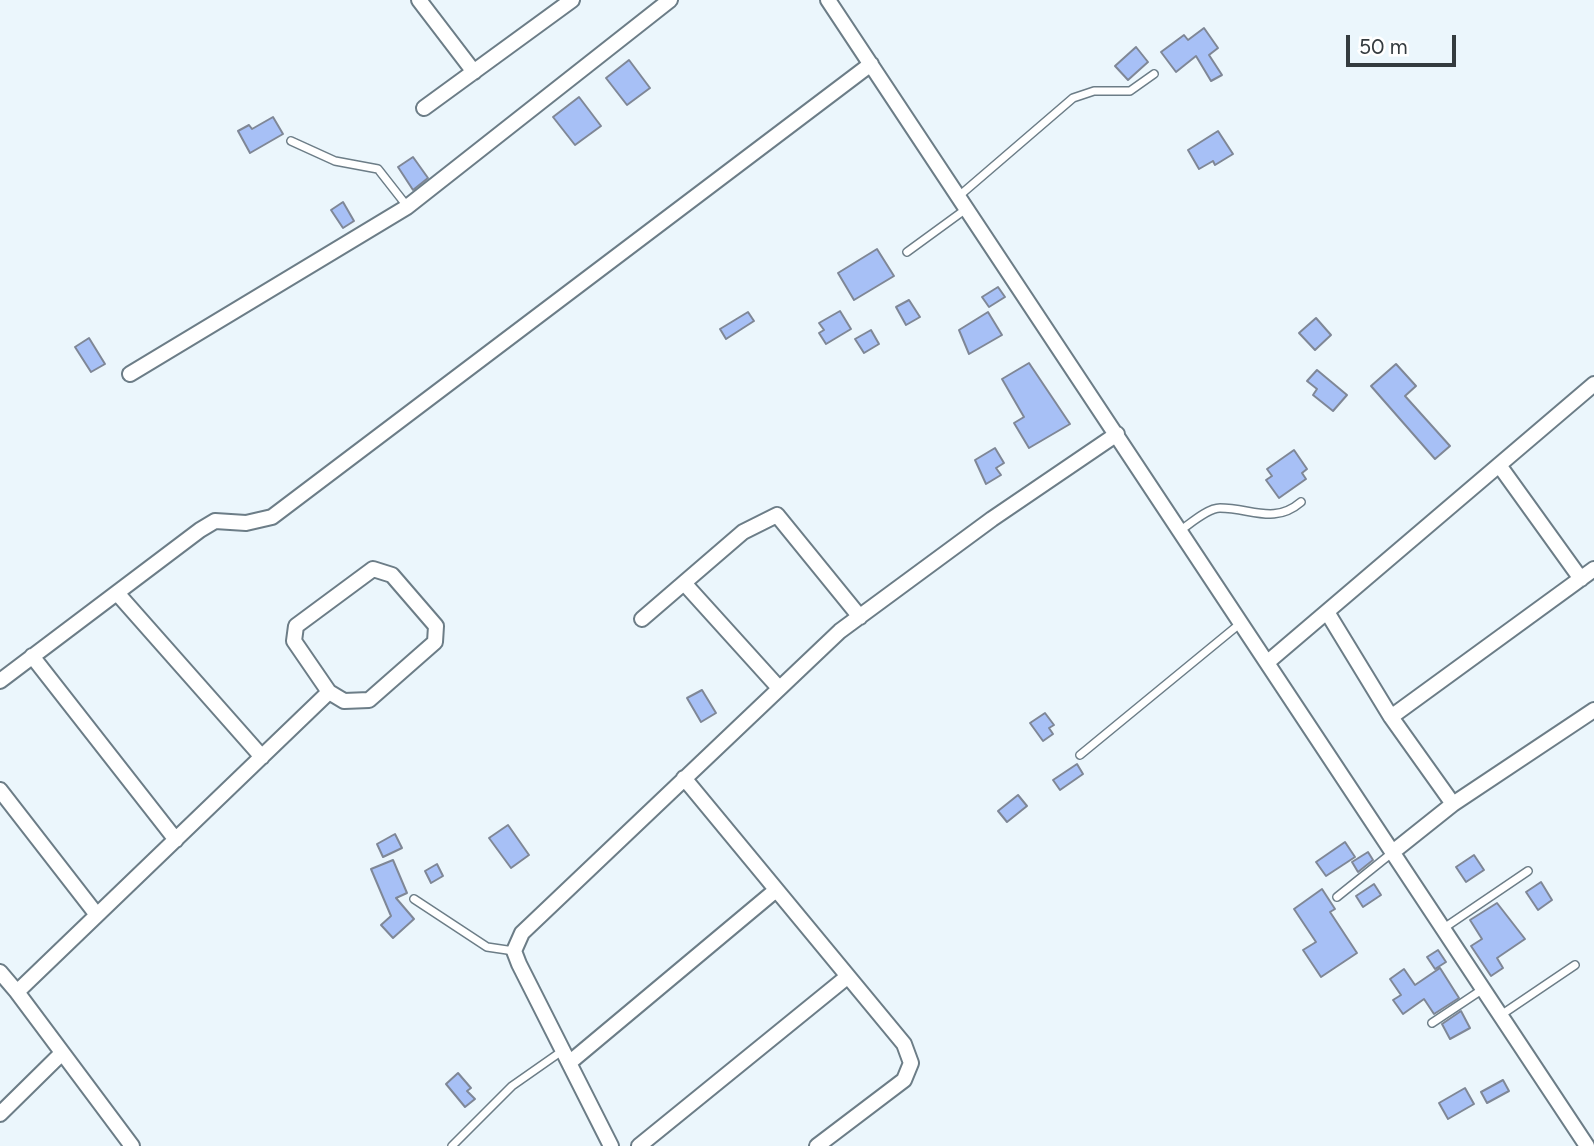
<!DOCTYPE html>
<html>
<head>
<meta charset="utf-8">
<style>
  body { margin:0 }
  #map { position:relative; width:1594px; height:1146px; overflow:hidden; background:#ebf6fc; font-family:Figtree,sans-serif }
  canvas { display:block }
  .scale { position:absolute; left:1346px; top:35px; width:110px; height:32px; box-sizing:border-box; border:4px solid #343b3f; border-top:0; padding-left:9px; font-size:21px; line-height:24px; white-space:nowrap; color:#343b3f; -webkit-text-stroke:5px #fff; paint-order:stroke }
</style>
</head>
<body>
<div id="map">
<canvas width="1594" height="1146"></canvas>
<div class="scale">50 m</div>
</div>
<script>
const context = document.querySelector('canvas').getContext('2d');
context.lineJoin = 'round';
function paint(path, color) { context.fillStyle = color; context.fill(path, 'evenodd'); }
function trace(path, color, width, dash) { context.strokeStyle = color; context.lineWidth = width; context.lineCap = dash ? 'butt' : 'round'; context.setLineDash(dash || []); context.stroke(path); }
const building = new Path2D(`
  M1204,28L1218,48L1209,55L1222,75L1211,81L1196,56L1176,72L1161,52L1184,35L1188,40Z
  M1136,47L1148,62L1128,80L1115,66Z
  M629,60L650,88L627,105L606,78Z
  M579,97L601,126L575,145L553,117Z
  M273,117L283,134L250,153L238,131L249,125L252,129Z
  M1218,131L1233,154L1215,165L1213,161L1199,169L1188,150Z
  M413,157L428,178L413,190L398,167Z
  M343,202L354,221L343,228L331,210Z
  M877,249L894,276L854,300L838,273Z
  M998,287L1005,297L989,307L982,297Z
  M909,300L920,317L906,325L896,307Z
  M840,311L851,329L826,344L819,333L824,330L819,323Z
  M748,312L754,321L726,339L720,329Z
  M988,312L1002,335L969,354L959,330Z
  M1316,318L1331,335L1315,350L1299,333Z
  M871,330L879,344L864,353L855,339Z
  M89,338L105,364L91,372L75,347Z
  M1029,363L1070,424L1029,448L1014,423L1024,417L1002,379Z
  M1396,364L1416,386L1405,396L1450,446L1435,459L1371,386Z
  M1317,370L1347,395L1333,411L1313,395L1317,389L1307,381Z
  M995,448L1004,463L996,468L1001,475L986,484L975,460Z
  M1294,450L1307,469L1302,473L1306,479L1279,498L1266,480L1272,476L1267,469Z
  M702,690L716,713L701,722L687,698Z
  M1045,713L1054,725L1049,728L1053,734L1043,741L1030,723Z
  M1077,764L1083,774L1060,790L1053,780Z
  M1018,795L1027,806L1007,822L998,811Z
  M508,825L529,855L511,868L489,838Z
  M395,834L402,848L383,857L377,844Z
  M1345,842L1355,857L1326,876L1316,862Z
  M1368,852L1373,860L1358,872L1352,862Z
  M1474,855L1484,870L1466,882L1456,867Z
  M393,860L407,893L396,898L414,919L393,938L381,925L391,916L371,869Z
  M437,864L443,876L431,883L425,871Z
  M1541,882L1552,900L1538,910L1526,892Z
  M1374,884L1381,895L1363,907L1356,896Z
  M1322,889L1335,909L1330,912L1357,953L1321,977L1303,950L1316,942L1294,909Z
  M1497,903L1525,939L1497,958L1503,968L1491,976L1471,946L1482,939L1470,920Z
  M1438,950L1446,962L1435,969L1427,957Z
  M1440,968L1459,998L1434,1014L1424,999L1403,1014L1393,1000L1401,995L1390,979L1404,969L1415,985Z
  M1461,1011L1470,1028L1450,1039L1442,1024Z
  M458,1073L471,1088L467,1091L475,1099L465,1107L446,1084Z
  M1503,1080L1509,1091L1487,1103L1481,1092Z
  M1465,1088L1474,1104L1448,1119L1439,1103Z`);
paint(building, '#a7c0f6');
trace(building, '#7f8796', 2);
const service = new Path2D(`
  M291,141L335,161L378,169L407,206
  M959,196L1073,98L1094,91H1130L1154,74
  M907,252L966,209
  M1181,530C1191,523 1208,508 1220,508C1251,508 1274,525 1301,502
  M1080,755L1242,622
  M1337,897L1393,852
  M414,899L487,947L514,951
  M1444,928L1528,871
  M1501,1015L1575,965
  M1432,1023L1483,989
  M452,1146L512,1086L562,1051`);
const minor = new Path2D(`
  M419,0L474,72
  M828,0L1587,1146
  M424,108L572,0
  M130,374L407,207L670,0
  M1499,465L1581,579
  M373,569L392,575L436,626L435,642L369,700L344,701L329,692L294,641L296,626Z
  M684,583L779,688
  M117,593L262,757
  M1327,612L1391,717L1453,804
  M642,619L743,532L777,515L860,617
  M32,656L176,840
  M1269,661L1594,384
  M0,681L200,530L215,521L246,523L272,517L871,64
  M1391,717L1594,569
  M684,778L904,1044L911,1063L904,1080L817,1146
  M0,790L97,915
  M1394,851L1453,804L1594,710
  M0,972L17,992
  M569,1063L776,890
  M0,1114L62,1053
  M132,1146L17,992L329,692
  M611,1146L519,964L514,951L522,933L840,631L992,519L1117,434
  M639,1146L847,977`);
trace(service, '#6c7d87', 10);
trace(minor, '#6c7d87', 18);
trace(service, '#fff', 7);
trace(minor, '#fff', 14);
</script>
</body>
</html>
